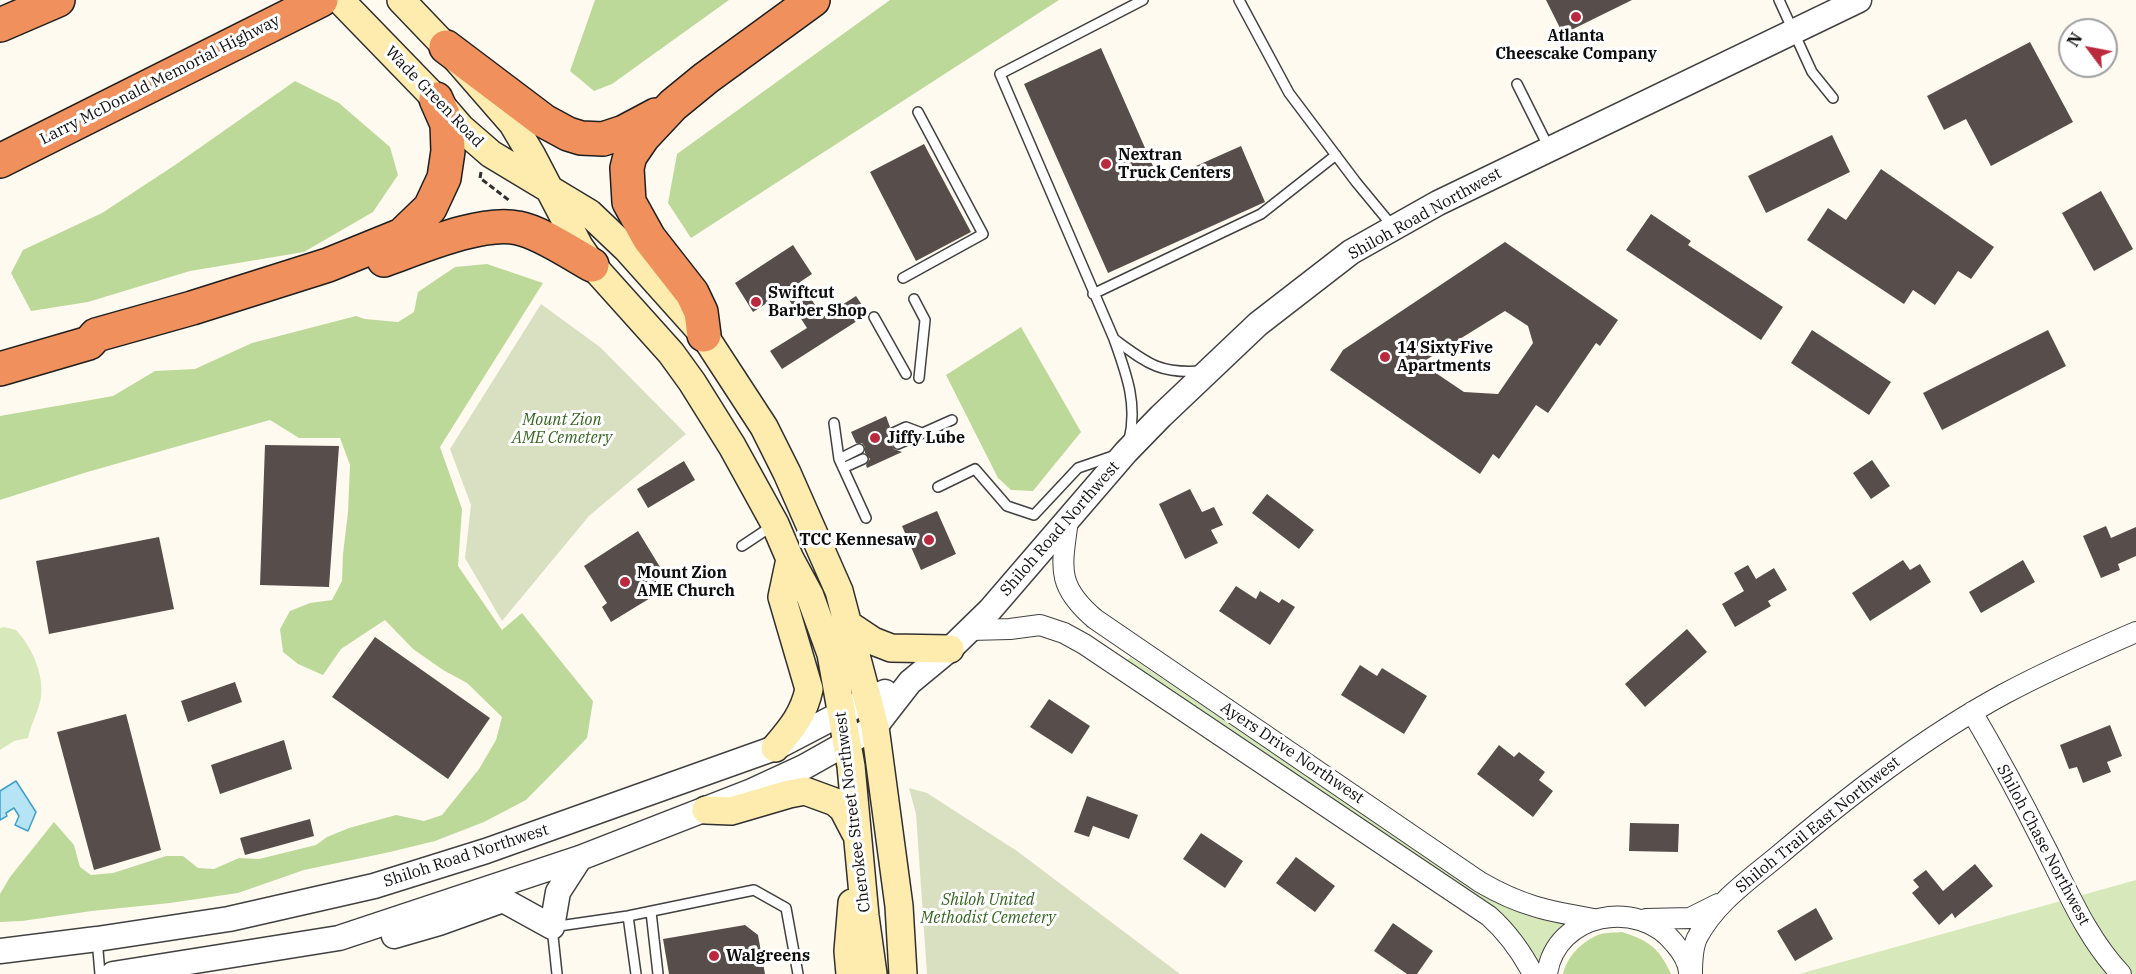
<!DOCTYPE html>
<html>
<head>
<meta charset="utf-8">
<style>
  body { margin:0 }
  #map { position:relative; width:2136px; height:974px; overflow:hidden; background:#fffaf0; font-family:"IBM Plex Serif",serif }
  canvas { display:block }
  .north { position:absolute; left:2058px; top:18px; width:60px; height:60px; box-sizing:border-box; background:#fff; border:2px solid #9f9f9f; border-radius:50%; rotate:302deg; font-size:16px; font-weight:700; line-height:24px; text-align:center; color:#0e0e0e }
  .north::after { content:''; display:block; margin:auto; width:21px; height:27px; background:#bb293f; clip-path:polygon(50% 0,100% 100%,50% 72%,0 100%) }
</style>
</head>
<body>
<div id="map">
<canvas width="2136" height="974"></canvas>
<div class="north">N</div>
</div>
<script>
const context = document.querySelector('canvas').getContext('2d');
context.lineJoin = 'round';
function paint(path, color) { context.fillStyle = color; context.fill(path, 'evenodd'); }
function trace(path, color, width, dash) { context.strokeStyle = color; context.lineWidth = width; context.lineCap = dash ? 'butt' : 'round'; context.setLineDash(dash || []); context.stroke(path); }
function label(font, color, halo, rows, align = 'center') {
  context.font = font + ' "IBM Plex Serif",serif'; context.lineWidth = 6; context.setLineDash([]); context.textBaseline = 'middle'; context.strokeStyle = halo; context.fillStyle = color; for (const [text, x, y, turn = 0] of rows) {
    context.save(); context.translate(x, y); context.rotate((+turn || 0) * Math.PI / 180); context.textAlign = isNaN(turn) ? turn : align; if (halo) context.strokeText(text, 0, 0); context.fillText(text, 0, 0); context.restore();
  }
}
paint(new Path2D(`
  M4,627L16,630C32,647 44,674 41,697C39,710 31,724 28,738L14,741L0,750V628Z
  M1130,657L1487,896L1533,918L1570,922L1538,971L1533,959L1128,663L1127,660Z
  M2136,880V974H1799Z`), '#d7e8ba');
paint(new Path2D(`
  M595,0H729L612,84L594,91L570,71Z
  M890,0H1059L691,238L668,203L677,154Z
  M295,81L339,103L390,147L398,175L373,212L304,252L190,271L88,302L31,311L11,273L23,250L102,213L175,165Z
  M487,264L543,283L440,447L462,509L458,566L502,630L522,613L593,701L587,738L526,800L484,822L435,841L390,852L304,870L238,893L170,903L92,911L22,921L0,922V894L10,877L54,822L74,845L80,867L91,875L113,873L166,856H183L198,868L214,869L239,858L259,859L316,845L327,837L349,828L396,815L424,821L442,815L479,769L496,740L502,717L467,683L443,670L413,649L385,620L341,649L323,675L298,664L283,652L280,629L290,611L310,603L332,600L342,581L343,554L348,512L350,465L340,438H299L270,420L84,473L0,500V416L113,396L155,371L195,369L252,343L356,316L365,319L398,322L414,312L418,292L455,267Z
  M1021,327L1081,432L1033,491L1011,490L998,478L946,375Z
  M1622,932C1650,941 1659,948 1671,974H1563C1567,957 1581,942 1598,935C1605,932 1615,933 1622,932Z`), '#bdd99a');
paint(new Path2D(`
  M541,304L600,347L686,434L589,516L502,621L465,558L471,505L450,449Z
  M909,788L927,793L1017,851L1180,974H927L916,814Z`), '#d9e0c1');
const water = new Path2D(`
  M16,781L36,812L28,831L15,825L19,816L14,808L6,813L7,816L0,820V791Z`);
paint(water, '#b6e4f5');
trace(water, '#3ea1ca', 1.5);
paint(new Path2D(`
  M1546,0H1632L1563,34Z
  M2030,42L2073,122L1991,166L1966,119L1944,130L1927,96Z
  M1101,48L1160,182L1241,146L1265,202L1108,273L1024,84Z
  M1832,135L1850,172L1766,213L1748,176Z
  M924,144L971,232L916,261L870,172Z
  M1881,169L1994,247L1971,279L1958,271L1935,305L1913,290L1904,304L1807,240L1828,208L1846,220Z
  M2101,191L2133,249L2094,271L2062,213Z
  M1651,214L1691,241L1688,245L1783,307L1761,340L1626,250Z
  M1505,242L1618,320L1600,346L1596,343L1548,413L1536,405L1499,459L1493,454L1480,474L1330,370L1343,350ZM1505,311L1528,326L1533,343L1498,394L1464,392L1421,363Z
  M793,245L812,274L800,282L823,317L856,296L868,314L782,369L770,351L807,328L784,292L753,312L735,283Z
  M1812,330L1891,382L1869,415L1791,363Z
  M2048,330L2066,366L1942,430L1923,393Z
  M886,416L890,427L887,430V435L893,440L891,444L894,449L902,452L867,468L866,465L870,459L865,453V447L862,443H856L851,432Z
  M265,445L339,446L329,587L260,585Z
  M1872,460L1890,486L1871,499L1853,473Z
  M684,461L695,480L648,508L637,489Z
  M1190,489L1202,512L1214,507L1223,525L1211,530L1218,543L1185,559L1159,504Z
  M1267,494L1314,530L1299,549L1252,513Z
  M937,511L956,554L921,570L902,526Z
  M2106,526L2111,538L2136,527V556L2118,564L2120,570L2101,578L2083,536Z
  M638,531L660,567L652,597L611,622L602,607L607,603L584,566Z
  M159,537L174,609L49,634L36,561Z
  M1903,560L1910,570L1920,564L1931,582L1870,621L1852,593Z
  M2023,560L2035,582L1981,613L1969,592Z
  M1748,565L1756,579L1774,568L1787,590L1768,601L1771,606L1735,627L1722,604L1744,591L1734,573Z
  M1236,586L1256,599L1260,591L1279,603L1282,599L1295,607L1270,645L1219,611Z
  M1687,629L1707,652L1645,707L1625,684Z
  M375,637L490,718L448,779L332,697Z
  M1360,665L1377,676L1382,668L1427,696L1404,734L1341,695Z
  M235,682L242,702L188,722L181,701Z
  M1049,699L1090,726L1072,754L1030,727Z
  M126,714L161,850L94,870L57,732Z
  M2110,725L2122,756L2107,762L2111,772L2083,783L2077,767L2069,769L2060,745Z
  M284,740L292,769L220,794L211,765Z
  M1499,745L1514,757L1519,752L1545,772L1539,780L1553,791L1533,817L1477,774Z
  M1087,796L1138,815L1129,839L1093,826L1089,837L1074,832Z
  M310,819L314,836L245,855L240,838Z
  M1630,823L1679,824L1678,852L1629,851Z
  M1201,833L1243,861L1225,888L1183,859Z
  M1296,857L1335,886L1315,912L1276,883Z
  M1975,864L1993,886L1955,918L1952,913L1939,925L1912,893L1919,887L1913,880L1926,870L1943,891Z
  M1816,908L1833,939L1795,961L1777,931Z
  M1393,923L1433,951L1417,974H1407L1374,951Z
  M745,925L758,935L765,974H669L663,939Z`), '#574e4b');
const service = new Path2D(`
  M1239,0L1289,93L1356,182L1394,228
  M1779,0L1812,72L1833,98
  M1517,84L1549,148
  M903,278L983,234L918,112
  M1093,294L1261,214L1336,155
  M914,299L925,320L919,378
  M874,317L906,374
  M1114,339C1147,363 1159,374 1201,371
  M834,423L839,459L866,518
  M893,433L906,427L922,433
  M1129,440C1138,404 1126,373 1114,339L1000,74L1143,0
  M898,444L952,420
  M839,459L859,449
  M843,468L863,459
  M938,487L975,469L1007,506L1034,515L1078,468L1113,456
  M742,546L772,526
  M651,912L658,974
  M628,916L636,974
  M97,939L100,974
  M557,974L552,927L628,916L754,890L786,908L798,974`);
const minor = new Path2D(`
  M1068,520C1062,567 1055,585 1095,619L1480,882C1521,906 1548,911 1594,919
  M970,630L1010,629L1040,625L1064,633L1084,644L1489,916C1508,933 1521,951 1533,974
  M1972,712C1996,753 2019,795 2040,837C2065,884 2084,935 2121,974
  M1646,919L1690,918L1718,904
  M1547,974C1556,913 1638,897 1675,944C1682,952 1688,962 1689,972
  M1692,974C1692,962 1692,949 1697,938C1715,903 1749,880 1779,855C1850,795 1923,738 2004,694C2047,671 2092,651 2136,632`);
const tertiary = new Path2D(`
  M394,936L439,923L503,900L552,927L558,892L580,858
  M0,951L97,939L229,919L374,886L486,851L775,748L867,700L885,692
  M113,974L339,938L580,858L752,791L804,767L875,727L910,682L950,649L990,610L1126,452L1161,416L1258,324L1351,252L1438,203L1859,0`);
const secondary = new Path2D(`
  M340,0L436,99L461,128L491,154L589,213L627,249L704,335L764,427L787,473L839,591L875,727L899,906L903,974
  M401,0L446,47L513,124L532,156L579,246L592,265L671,353L692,382L732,446L775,524L790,559L810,596L831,654L851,766L865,916L873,974
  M846,623L873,641L891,648L950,649
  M775,748C791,729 804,714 809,689L782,597L790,559
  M706,810L731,811L789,794L805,791L835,802L843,809L855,832
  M850,974L848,951L852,903`);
const motorway = new Path2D(`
  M0,25L58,0
  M446,47L544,121L568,134L581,138L603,139L624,132L656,115
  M0,161L321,0
  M384,260C418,248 482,220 518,228C540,232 572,254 592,265
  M704,335L701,312L692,293L649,238L629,202L627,168L630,156L643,137L673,105L706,78L813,0
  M0,369L89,343L96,335L192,308L328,265L402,235L430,208L444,178L448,151L447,124L436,99`);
trace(service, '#414141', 12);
trace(minor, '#414141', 22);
trace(tertiary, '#414141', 27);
trace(secondary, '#303030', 30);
trace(motorway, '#1f1f1f', 36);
trace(new Path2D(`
  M481,172L480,178L510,201`), '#303030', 3, [6, 3]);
trace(service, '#fff', 9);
trace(minor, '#fff', 20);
trace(tertiary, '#fff', 24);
trace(secondary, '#fdecad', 27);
trace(motorway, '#f0905c', 33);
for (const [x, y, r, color] of [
  [1576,17,6,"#bb293f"],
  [1106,164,6,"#bb293f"],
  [756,302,6,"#bb293f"],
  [1385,357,6,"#bb293f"],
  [875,438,6,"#bb293f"],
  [929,540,6,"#bb293f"],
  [625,582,6,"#bb293f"],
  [714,956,6,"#bb293f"]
]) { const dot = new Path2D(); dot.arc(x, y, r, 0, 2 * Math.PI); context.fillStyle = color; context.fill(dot); trace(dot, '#fff', 2); }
label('bold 16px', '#0e0e0e', '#fff', [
  ["Atlanta",1576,36,"center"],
  ["Cheescake Company",1576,54,"center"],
  ["Nextran",1118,155],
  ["Truck Centers",1118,173],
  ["Swiftcut",768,293],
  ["Barber Shop",768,311],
  ["14 SixtyFive",1397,348],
  ["Apartments",1397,366],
  ["Jiffy Lube",887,438],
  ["TCC Kennesaw",917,540,"right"],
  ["Mount Zion",637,573],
  ["AME Church",637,591],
  ["Walgreens",726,956]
], 'left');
label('16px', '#0e0e0e', '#fff', [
  ["Larry McDonald Memorial Highway",160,80,-27],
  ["Wade Green Road",434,97,46],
  ["Shiloh Road Northwest",1425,214,-29],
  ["Shiloh Road Northwest",1060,529,-49],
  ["Ayers Drive Northwest",1292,753,34],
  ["Cherokee Street Northwest",853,812,-97],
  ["Shiloh Trail East Northwest",1818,825,-39],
  ["Shiloh Chase Northwest",2043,845,62],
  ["Shiloh Road Northwest",466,856,-18]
]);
label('italic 16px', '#356520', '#fff', [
  ["Mount Zion",562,420],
  ["AME Cemetery",562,438],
  ["Shiloh United",988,900],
  ["Methodist Cemetery",988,918]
]);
</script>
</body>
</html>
